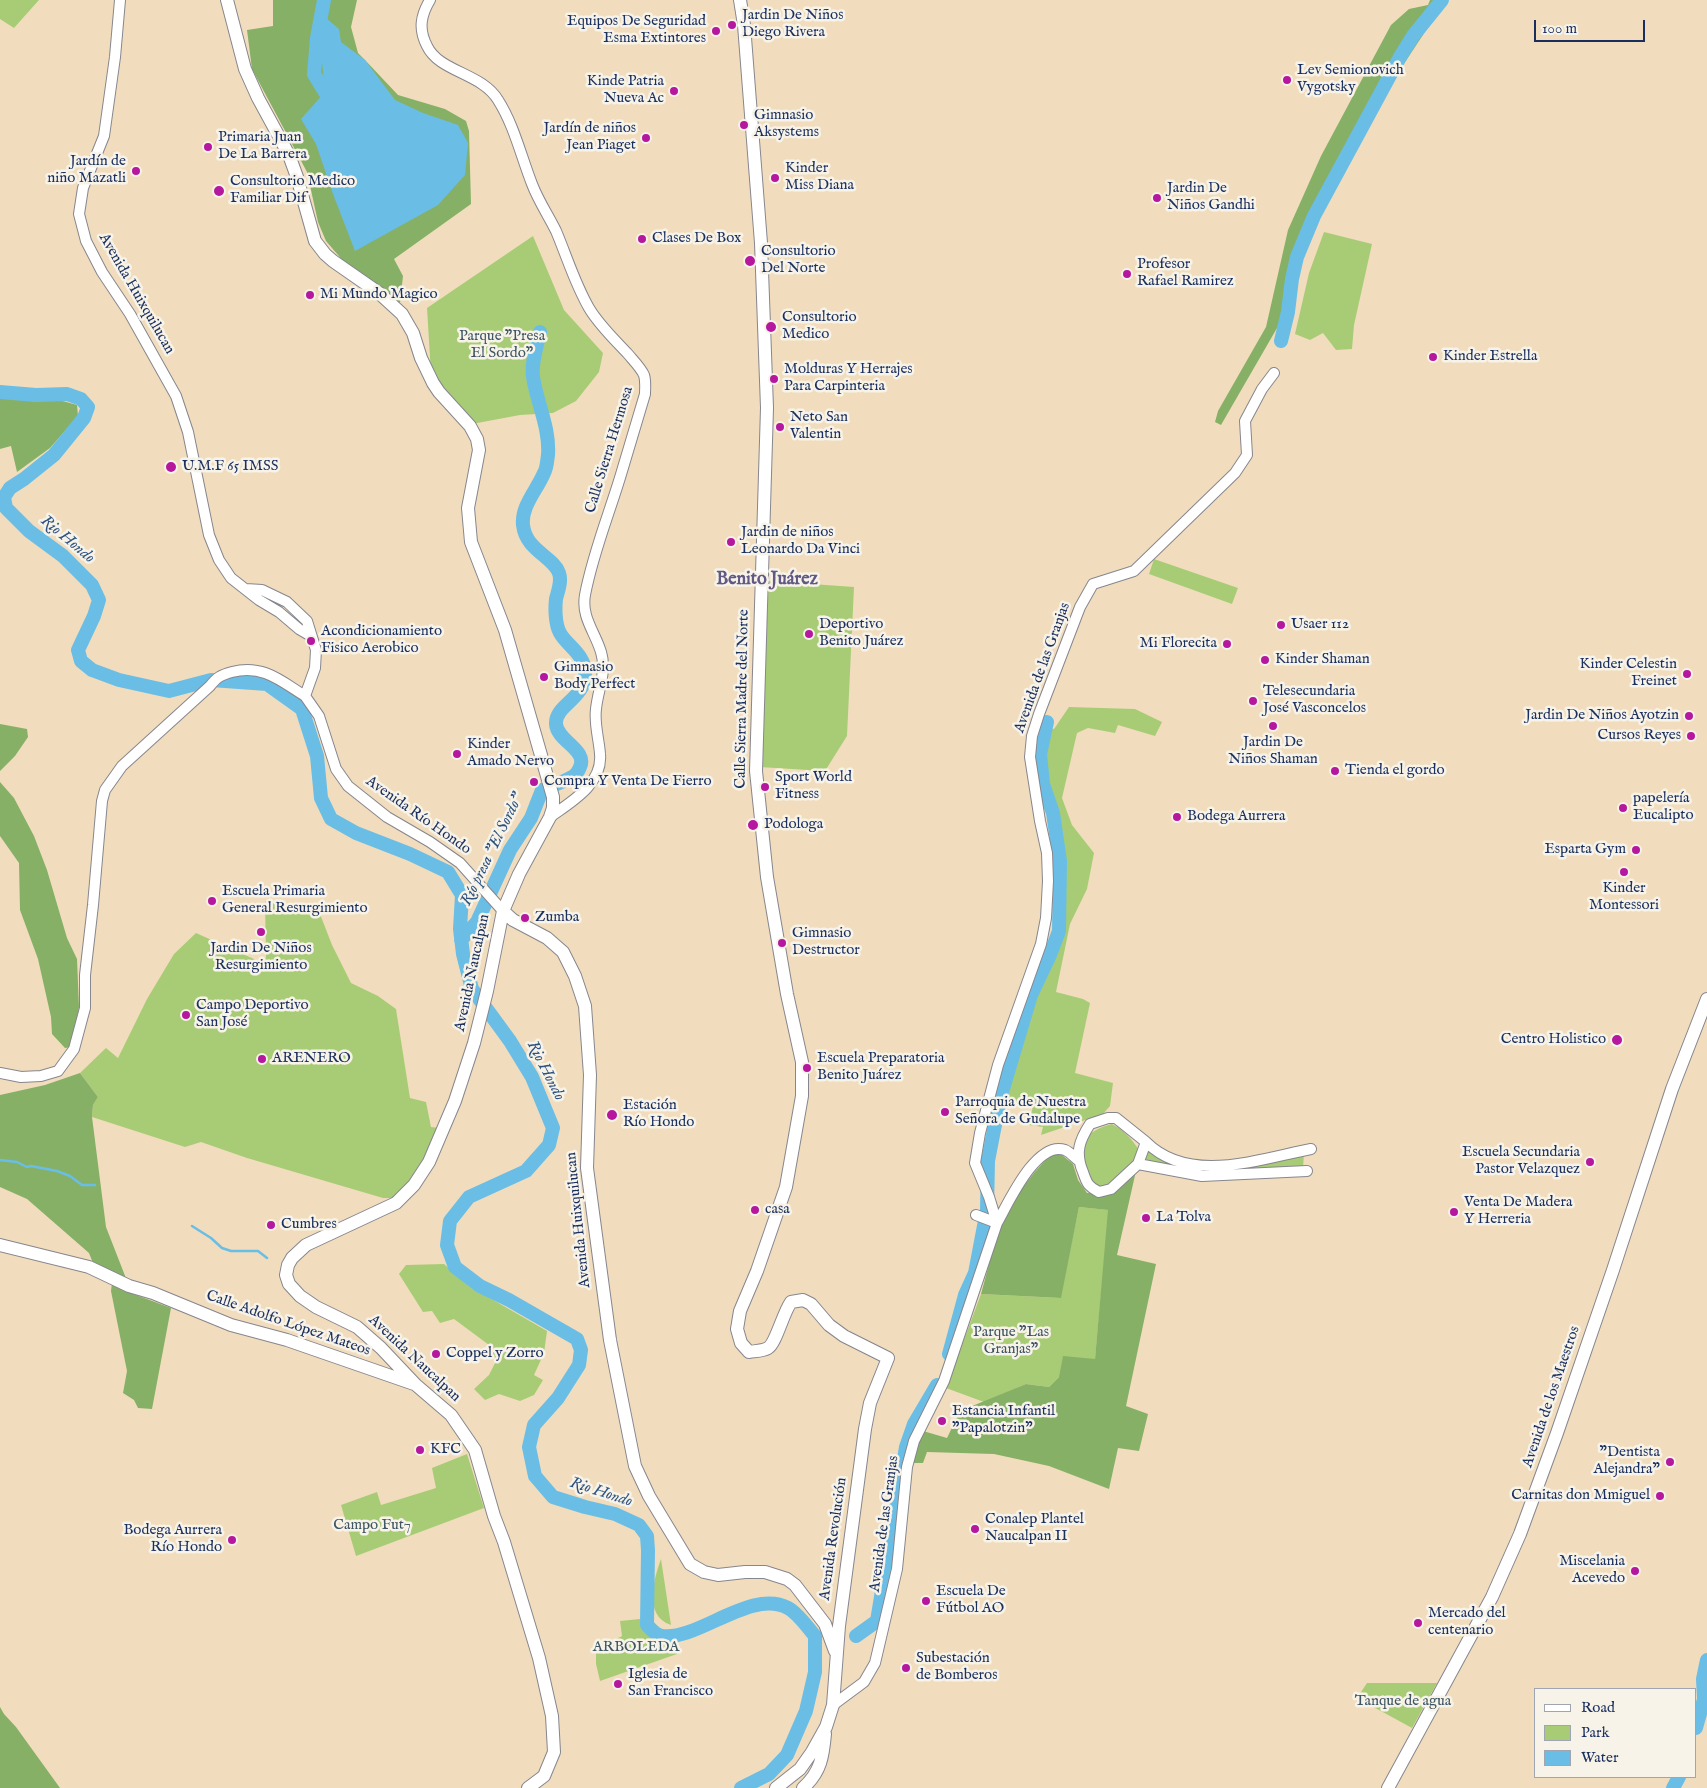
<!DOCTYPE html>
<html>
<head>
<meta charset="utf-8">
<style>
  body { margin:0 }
  #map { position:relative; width:1707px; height:1788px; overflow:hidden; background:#f1ddbd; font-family:"IM FELL English",serif }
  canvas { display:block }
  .legend { position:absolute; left:1534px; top:1688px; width:162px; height:90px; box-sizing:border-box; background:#f7f3e8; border:1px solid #9fa5b1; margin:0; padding:6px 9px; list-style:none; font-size:15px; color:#1b2f5e }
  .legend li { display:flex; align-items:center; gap:10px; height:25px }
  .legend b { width:25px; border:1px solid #9fa5b1 }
  .scale { position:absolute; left:1534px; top:20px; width:111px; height:22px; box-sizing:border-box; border:2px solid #1b2f5e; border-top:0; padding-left:6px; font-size:15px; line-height:18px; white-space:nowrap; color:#1b2f5e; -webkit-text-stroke:4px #f7f3e8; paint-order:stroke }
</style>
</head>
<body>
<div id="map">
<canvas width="1707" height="1788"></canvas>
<ul class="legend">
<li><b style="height:6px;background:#fff"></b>Road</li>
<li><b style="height:14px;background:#a8cc75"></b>Park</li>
<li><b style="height:14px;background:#6abee6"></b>Water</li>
</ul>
<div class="scale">100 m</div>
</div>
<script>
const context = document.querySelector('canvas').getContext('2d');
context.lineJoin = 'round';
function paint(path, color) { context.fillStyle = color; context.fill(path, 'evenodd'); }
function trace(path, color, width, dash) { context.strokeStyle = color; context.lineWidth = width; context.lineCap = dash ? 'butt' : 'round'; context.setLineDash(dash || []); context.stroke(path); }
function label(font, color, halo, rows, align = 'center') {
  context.font = font + ' "IM FELL English",serif'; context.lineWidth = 5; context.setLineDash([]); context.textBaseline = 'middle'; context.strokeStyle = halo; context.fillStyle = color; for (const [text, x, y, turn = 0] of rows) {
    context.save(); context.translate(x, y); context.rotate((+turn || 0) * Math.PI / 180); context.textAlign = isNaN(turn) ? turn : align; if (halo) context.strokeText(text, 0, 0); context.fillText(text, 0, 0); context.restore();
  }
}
paint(new Path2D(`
  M0,0H39L14,28L0,19Z
  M1324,232L1372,244L1354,325L1352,349L1336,350L1323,333L1310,340L1295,334L1309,273Z
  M533,236L564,310L603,353L599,372L576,401L553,413L520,415L472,424L431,374L427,308Z
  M1154,559L1238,588L1232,604L1149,574Z
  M769,581L854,587L847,736L825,771L759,767Z
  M1069,707L1135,709L1162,722L1155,736L1118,725L1115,733L1088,728L1077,733L1062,798L1072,825L1094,853L1087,889L1070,924L1056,992L1083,999L1090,1003L1075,1073L1113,1083L1110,1106L1103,1114L1041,1135L1043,1127L1029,1125L1033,1106L1005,1098L1035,996L1062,932V860L1055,814L1045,783L1043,754L1049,728L1054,729Z
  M265,901L320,914L332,945L351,983L378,996L396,1009L410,1098L426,1102L431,1127L440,1128L424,1165L397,1198H383L247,1158L201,1142L185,1147L92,1117L93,1105L98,1097L80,1073L106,1048L118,1058L147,999L174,954L196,933L265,964L266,956Z
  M1112,1124C1124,1130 1132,1139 1139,1150L1134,1164L1110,1186L1101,1189L1092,1185C1082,1155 1073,1134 1112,1124Z
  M1146,1142L1174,1161L1226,1162L1304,1152L1303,1170L1223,1176L1138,1164Z
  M1079,1207L1109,1210L1095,1359L1059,1377L1049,1387L1026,1384L984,1402L946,1388L981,1294L1060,1298Z
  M444,1264L469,1286L547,1331L544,1353L534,1375L543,1380L534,1395L520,1401L499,1394L485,1400L474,1389L489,1375L496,1361L489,1345L454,1319L440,1323L432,1311L423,1312L399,1274L406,1265Z
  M467,1454L484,1508L356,1556L341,1505L377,1492L381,1505L436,1488L432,1468Z
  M661,1559L671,1625C643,1616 654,1578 661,1559Z
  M640,1619L641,1628C654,1638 659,1641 675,1638L677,1654L600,1681L596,1664V1650L622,1636L620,1621Z
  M1367,1683H1437L1412,1728L1357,1698Z`), '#a8cc75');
paint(new Path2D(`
  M273,0H357L351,27L358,53L365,60L398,95L445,109L466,121L469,131L471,204L394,259L403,276L400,303L344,262L326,241L318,222L307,172L252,69L247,30L273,26Z
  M1430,0H1446L1386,91L1336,183L1308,240L1284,316L1221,425L1215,422L1218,411L1266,327L1288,230L1321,156L1391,25L1409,9L1428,5Z
  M0,398L59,400L77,405L78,416L50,448L17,472L11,446L0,449Z
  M0,724L27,729L28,737L15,756L0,771Z
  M0,782L14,798L34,836L47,870L67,938L77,959L79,1007L72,1047L65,1048L52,1034L51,1017L38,959L20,910L19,863L0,836Z
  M80,1073L98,1097L93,1105L92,1117L106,1227L129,1286L128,1292L171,1308L152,1409L138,1408L134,1400L123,1393L127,1371L111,1291L113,1275L95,1268L89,1253L27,1199L0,1187V1095L45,1085Z
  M1051,1154L1062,1155L1073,1164L1078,1180L1087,1193L1113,1194L1136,1171L1117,1255L1156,1264L1126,1406L1148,1414L1139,1451L1118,1448L1109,1489L1049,1466L994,1454L927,1452L923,1463H911L923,1431L947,1438L960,1411L1026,1384L1049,1387L1059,1377L1063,1356L1095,1359L1108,1210L1079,1207L1061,1298L981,1294C989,1266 995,1235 1009,1209C1020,1189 1035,1171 1051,1154Z
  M0,1707L4,1714L16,1727L60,1788H0Z`), '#86b066');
paint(new Path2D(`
  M326,18L339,29L341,42L365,60L395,100L423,113L458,125L468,143L465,175L438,205L355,251L333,194L316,144L301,119L325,92L321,52Z`), '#6abee6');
trace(new Path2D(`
  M0,1160L17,1162L27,1167L31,1166L57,1171L70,1176L82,1185H95
  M192,1226L211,1238L222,1248L231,1251H258L267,1258`), '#6abee6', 2.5);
trace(new Path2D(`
  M324,0L317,38L314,74L325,92
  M1281,341L1288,312L1292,279L1297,257L1314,216L1400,57L1413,36L1442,0
  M0,392L36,395L67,394L81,399L88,407L84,418L54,455L24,479L10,488L4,497L6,508L29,531L63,556L92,585L99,600L94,616L78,650L81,661L92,670L119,680L169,691L211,680L267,684L302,709L317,756L321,798L331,819L356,833L410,854L448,872L462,895L460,929L463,954L472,989L510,1041L532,1077L553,1128L549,1145L526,1171L469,1197L450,1221L447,1245L455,1267L480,1286L509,1300L577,1339L581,1350L579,1365L558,1398L534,1425L529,1447L535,1476L553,1497L585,1507L615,1514L639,1525L647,1536L648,1550L647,1625C651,1629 655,1635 662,1636C698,1641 751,1588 788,1608C798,1613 807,1627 815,1636V1672L806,1711L787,1755L769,1774L741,1788
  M461,940L477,922L510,850L531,818L542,790C551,786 561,783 570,778C575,776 578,773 580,767C588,750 557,741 556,724C555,705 585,699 585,674C586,655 567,646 560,633C555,624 555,608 556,599C558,591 562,581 559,573C553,556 526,551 523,525C521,506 537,490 544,473C547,468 547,461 548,455C550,428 537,403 533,377C531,362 537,347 540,332
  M949,1354L965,1295L975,1273L987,1210L988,1161L1000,1099L1031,995L1050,955L1059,931L1060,861L1053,813L1043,784L1040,754L1047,722
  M856,1636L877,1621L906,1447L914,1424L937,1385
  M1696,1728L1704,1699L1703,1679L1707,1660
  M1673,1788L1679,1777`), '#6abee6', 14);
const minor = new Path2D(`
  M120,0L115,57L104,136L83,188L79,214L86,241L102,272L130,314L176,396L188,432L209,535L219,560L231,578L259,600L279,612L299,629L311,636
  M430,0C421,15 418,29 427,46C439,72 482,73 498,100C514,125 521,156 532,184C538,200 548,215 556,231C567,257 575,284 589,308C599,325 614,339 628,354C633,360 641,368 644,375C646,381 645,388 645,394C637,420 630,445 622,471C610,512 593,552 585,595C581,617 595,632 601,652C607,672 598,689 596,709C594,724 599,739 600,754C603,784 571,802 550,817
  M246,589L262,590L287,602L307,621L316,650L315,668L305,696L319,716L336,769L348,786L387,817L430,842L460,863L503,911
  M0,1073L21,1077L41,1076L58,1071L74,1049L85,1008V975L93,905L102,801L105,790L122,766L210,686C217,677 221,675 232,672C263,664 281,681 305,696
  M1108,1118H1116L1146,1142L1138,1164L1111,1189L1099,1192C1088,1186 1087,1184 1083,1172C1075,1153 1079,1141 1090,1124Z
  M1146,1142C1189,1185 1259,1159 1311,1149
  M1138,1164L1202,1176L1307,1171
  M976,1215L997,1223C1008,1204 1036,1140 1065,1150C1070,1152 1074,1157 1078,1160
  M833,1705L864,1682L875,1663L897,1569L907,1467L914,1441L944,1381L997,1223L989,1197L975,1163L980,1133L998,1065L1041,944L1046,918L1048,881L1047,853L1040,821L1030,757L1032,736L1039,714L1080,607L1093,584L1134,571L1235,473L1247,455L1245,421L1262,389L1274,373`);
const major = new Path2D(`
  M227,0L245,69L258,98L289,155L297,177L315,241L325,254L333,261L379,293L402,314L413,333L421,358L433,383L439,392L470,426L477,439L479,450L468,508L471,542L505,630L553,797V808L550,817L519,874L503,911L487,991L474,1043L455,1101L429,1162L414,1185L396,1203L306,1245L292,1258L288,1265L286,1275L289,1284L300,1296L316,1307L357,1327L381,1348L416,1385L451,1415L475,1450L494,1516L504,1542L539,1658L552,1716L554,1752L544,1776L528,1788
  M740,0L744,25L761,243L767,408L756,771L767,877L787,994L802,1062V1096L786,1187L757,1271L740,1311L737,1329L741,1343L749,1352C755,1351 763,1351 768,1348C776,1343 783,1313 791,1302L803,1300L811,1304L829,1325L844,1336L888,1358L870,1403L865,1429L839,1626L833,1705L826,1727L812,1752L800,1769L776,1788
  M503,911L513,920L547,938L563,952L575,976L585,1006L590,1075L587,1168L610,1340L635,1466L649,1496L690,1564L704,1572L718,1575L745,1572H765L787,1579L795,1585L825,1624L835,1651
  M0,1245L89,1267L129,1286L153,1293L231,1325L287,1340L414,1384
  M803,1788C821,1772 823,1756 825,1734
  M1388,1788L1492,1597L1520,1534L1557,1433L1613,1270L1672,1089L1707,999`);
trace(minor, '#86868e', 12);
trace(major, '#86868e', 14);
trace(minor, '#fff', 10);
trace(major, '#fff', 12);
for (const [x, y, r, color] of [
  [732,25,5,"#b5179e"],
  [716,31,5,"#b5179e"],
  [1287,80,5,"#b5179e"],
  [674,91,5,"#b5179e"],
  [744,125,5,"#b5179e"],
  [646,138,5,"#b5179e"],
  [208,147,5,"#b5179e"],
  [136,171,5,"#b5179e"],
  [775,178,5,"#b5179e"],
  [219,191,6,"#b5179e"],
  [1157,198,5,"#b5179e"],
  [642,239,5,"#b5179e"],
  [750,261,6,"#b5179e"],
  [1127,274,5,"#b5179e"],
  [310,295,5,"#b5179e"],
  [771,327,6,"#b5179e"],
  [1433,357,5,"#b5179e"],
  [774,379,5,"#b5179e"],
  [780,427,5,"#b5179e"],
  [171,467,6,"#b5179e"],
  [731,542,5,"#b5179e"],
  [1281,625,5,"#b5179e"],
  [809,634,5,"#b5179e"],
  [311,641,5,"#b5179e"],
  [1227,644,5,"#b5179e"],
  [1265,660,5,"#b5179e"],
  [1687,674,5,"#b5179e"],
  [544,677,5,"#b5179e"],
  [1253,701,5,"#b5179e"],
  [1689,716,5,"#b5179e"],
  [1273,726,5,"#b5179e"],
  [1691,736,5,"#b5179e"],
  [457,754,5,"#b5179e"],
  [1335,771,5,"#b5179e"],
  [534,782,5,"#b5179e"],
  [765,787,5,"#b5179e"],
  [1623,808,5,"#b5179e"],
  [1177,817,5,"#b5179e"],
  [753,825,6,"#b5179e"],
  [1636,850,5,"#b5179e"],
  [1624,872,5,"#b5179e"],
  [212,901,5,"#b5179e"],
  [525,918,5,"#b5179e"],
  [261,932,5,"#b5179e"],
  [782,943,5,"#b5179e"],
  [186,1015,5,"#b5179e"],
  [1617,1040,6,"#b5179e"],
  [262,1059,5,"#b5179e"],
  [807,1068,5,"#b5179e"],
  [945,1112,5,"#b5179e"],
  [612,1115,6,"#b5179e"],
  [1590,1162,5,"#b5179e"],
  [755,1210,5,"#b5179e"],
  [1454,1212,5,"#b5179e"],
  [1146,1218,5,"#b5179e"],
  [271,1225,5,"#b5179e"],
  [436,1354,5,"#b5179e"],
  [942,1421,5,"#b5179e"],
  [420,1450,5,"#b5179e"],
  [1670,1462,5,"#b5179e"],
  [1660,1496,5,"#b5179e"],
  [975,1529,5,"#b5179e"],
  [232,1540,5,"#b5179e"],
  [1635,1571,5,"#b5179e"],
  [926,1601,5,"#b5179e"],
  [1418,1623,5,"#b5179e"],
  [906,1668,5,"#b5179e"],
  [618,1684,5,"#b5179e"]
]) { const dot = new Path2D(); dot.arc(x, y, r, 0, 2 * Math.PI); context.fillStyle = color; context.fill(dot); trace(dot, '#f7f3e8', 2); }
label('15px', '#1b2f5e', '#f7f3e8', [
  ["Jardin De Niños",742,16],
  ["Diego Rivera",742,33],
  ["Equipos De Seguridad",706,22,"right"],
  ["Esma Extintores",706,39,"right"],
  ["Lev Semionovich",1297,71],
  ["Vygotsky",1297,88],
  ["Kinde Patria",664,82,"right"],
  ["Nueva Ac",664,99,"right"],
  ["Gimnasio",754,116],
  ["Aksystems",754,133],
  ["Jardín de niños",636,129,"right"],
  ["Jean Piaget",636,146,"right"],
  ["Primaria Juan",218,138],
  ["De La Barrera",218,155],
  ["Jardín de",126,162,"right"],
  ["niño Mazatli",126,179,"right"],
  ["Kinder",785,169],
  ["Miss Diana",785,186],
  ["Consultorio Medico",230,182],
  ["Familiar Dif",230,199],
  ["Jardin De",1167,189],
  ["Niños Gandhi",1167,206],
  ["Clases De Box",652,239],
  ["Consultorio",761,252],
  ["Del Norte",761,269],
  ["Profesor",1137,265],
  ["Rafael Ramirez",1137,282],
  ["Mi Mundo Magico",320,295],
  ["Consultorio",782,318],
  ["Medico",782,335],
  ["Kinder Estrella",1443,357],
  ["Molduras Y Herrajes",784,370],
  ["Para Carpinteria",784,387],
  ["Neto San",790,418],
  ["Valentin",790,435],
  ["U.M.F 65 IMSS",182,467],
  ["Jardin de niños",741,533],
  ["Leonardo Da Vinci",741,550],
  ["Deportivo",819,625],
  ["Benito Juárez",819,642],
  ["Usaer 112",1291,625],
  ["Acondicionamiento",321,632],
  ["Fisico Aerobico",321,649],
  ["Mi Florecita",1217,644,"right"],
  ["Kinder Shaman",1275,660],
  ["Kinder Celestin",1677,665,"right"],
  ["Freinet",1677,682,"right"],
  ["Gimnasio",554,668],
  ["Body Perfect",554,685],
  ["Telesecundaria",1263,692],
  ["José Vasconcelos",1263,709],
  ["Jardin De Niños Ayotzin",1679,716,"right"],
  ["Cursos Reyes",1681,736,"right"],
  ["Jardin De",1273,743,"center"],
  ["Niños Shaman",1273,760,"center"],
  ["Kinder",467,745],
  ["Amado Nervo",467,762],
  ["Tienda el gordo",1345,771],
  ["Sport World",775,778],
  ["Fitness",775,795],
  ["Compra Y Venta De Fierro",544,782],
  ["papelería",1633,799],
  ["Eucalipto",1633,816],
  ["Bodega Aurrera",1187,817],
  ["Podologa",764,825],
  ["Esparta Gym",1626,850,"right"],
  ["Kinder",1624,889,"center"],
  ["Montessori",1624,906,"center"],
  ["Escuela Primaria",222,892],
  ["General Resurgimiento",222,909],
  ["Zumba",535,918],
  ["Gimnasio",792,934],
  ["Destructor",792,951],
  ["Jardin De Niños",261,949,"center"],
  ["Resurgimiento",261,966,"center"],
  ["Campo Deportivo",196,1006],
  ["San José",196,1023],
  ["Centro Holistico",1606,1040,"right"],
  ["ARENERO",272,1059],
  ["Escuela Preparatoria",817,1059],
  ["Benito Juárez",817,1076],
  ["Parroquia de Nuestra",955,1103],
  ["Señora de Gudalupe",955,1120],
  ["Estación",623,1106],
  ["Río Hondo",623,1123],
  ["Escuela Secundaria",1580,1153,"right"],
  ["Pastor Velazquez",1580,1170,"right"],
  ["Venta De Madera",1464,1203],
  ["Y Herreria",1464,1220],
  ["casa",765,1210],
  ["La Tolva",1156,1218],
  ["Cumbres",281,1225],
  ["Coppel y Zorro",446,1354],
  ["Estancia Infantil",952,1412],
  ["\"Papalotzin\"",952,1429],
  ["KFC",430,1450],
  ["\"Dentista",1660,1453,"right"],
  ["Alejandra\"",1660,1470,"right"],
  ["Carnitas don Mmiguel",1650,1496,"right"],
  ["Conalep Plantel",985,1520],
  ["Naucalpan II",985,1537],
  ["Bodega Aurrera",222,1531,"right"],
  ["Río Hondo",222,1548,"right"],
  ["Miscelania",1625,1562,"right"],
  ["Acevedo",1625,1579,"right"],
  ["Escuela De",936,1592],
  ["Fútbol AO",936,1609],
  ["Mercado del",1428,1614],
  ["centenario",1428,1631],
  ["Subestación",916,1659],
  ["de Bomberos",916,1676],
  ["Iglesia de",628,1675],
  ["San Francisco",628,1692]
], 'left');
label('15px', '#1b2f5e', '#f7f3e8', [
  ["Avenida Huixquilucan",136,294,60],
  ["Calle Sierra Hermosa",610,450,-73],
  ["Avenida de las Granjas",1043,668,-70],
  ["Calle Sierra Madre del Norte",743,699,-89],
  ["Avenida Río Hondo",418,816,35],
  ["Avenida Naucalpan",473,973,-78],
  ["Avenida Huixquilucan",579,1220,-96],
  ["Calle Adolfo López Mateos",288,1324,19],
  ["Avenida Naucalpan",414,1359,43],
  ["Avenida de los Maestros",1552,1397,-71],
  ["Avenida de las Granjas",885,1524,-82],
  ["Avenida Revolución",834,1539,-82]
]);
label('15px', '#3e5664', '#f7f3e8', [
  ["Parque \"Presa",502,337],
  ["El Sordo\"",502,354],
  ["Parque \"Las",1011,1333],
  ["Granjas\"",1011,1350],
  ["Campo Fut7",372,1526],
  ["ARBOLEDA",636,1648],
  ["Tanque de agua",1403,1702]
]);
label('italic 16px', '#2f5380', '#f7f3e8', [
  ["Rio Hondo",67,540,40],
  ["Río presa \"El Sordo\"",493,850,-64],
  ["Rio Hondo",545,1071,63],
  ["Rio Hondo",601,1493,18]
]);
label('bold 18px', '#615984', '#f7f3e8', [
  ["Benito Juárez",767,580]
]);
</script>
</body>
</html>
